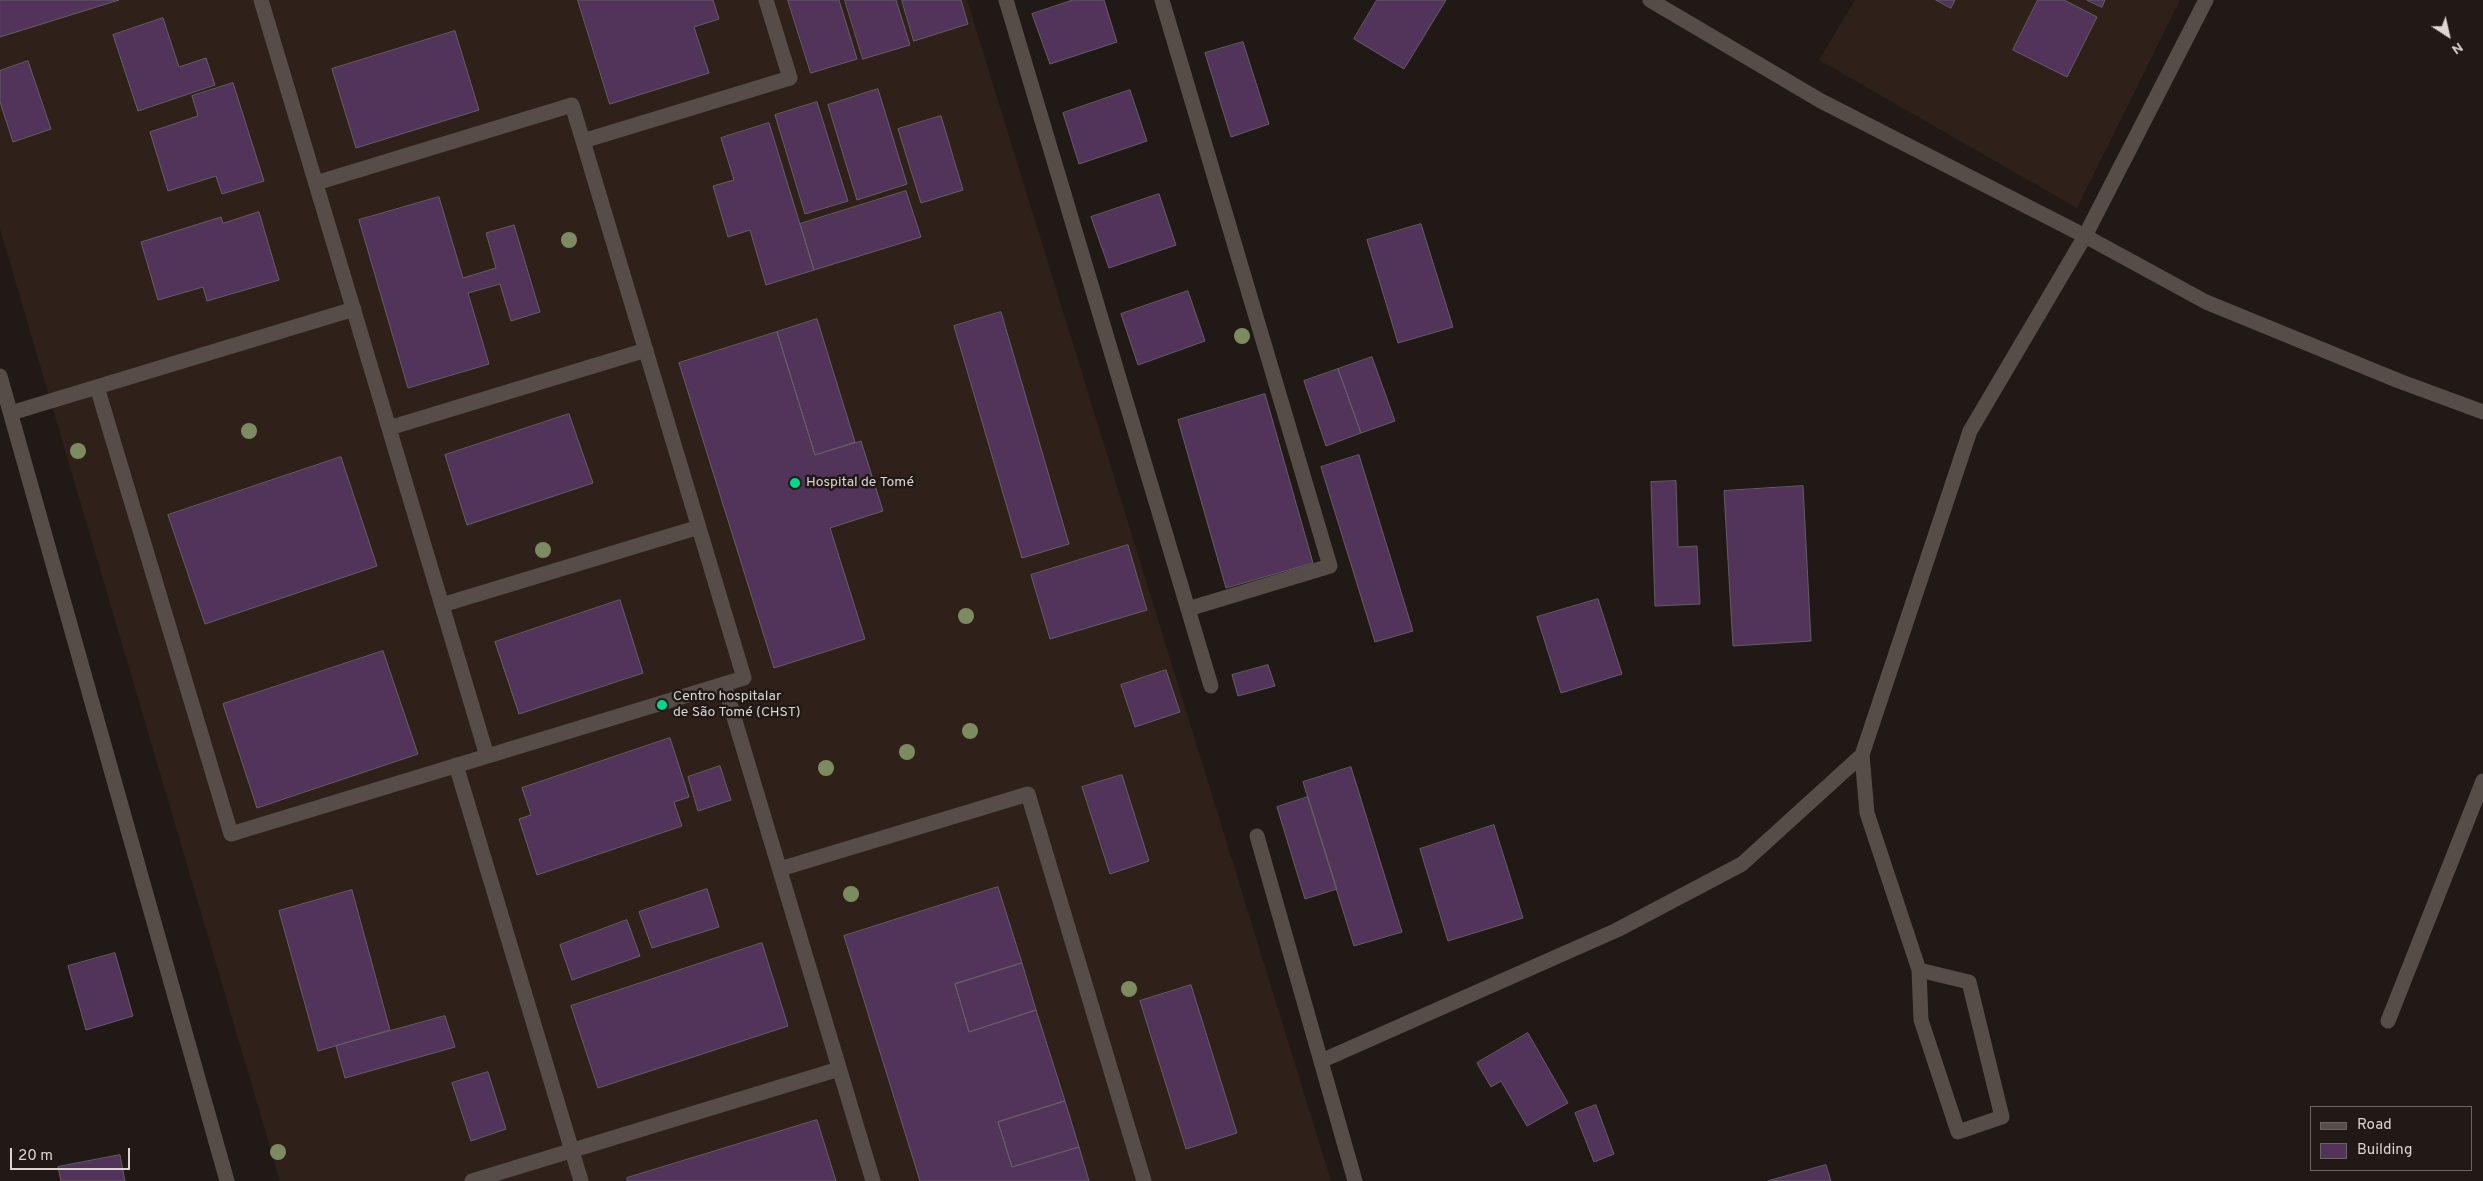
<!DOCTYPE html>
<html>
<head>
<meta charset="utf-8">
<style>
  body { margin:0 }
  #map { position:relative; width:2483px; height:1181px; overflow:hidden; background:#211915; font-family:Overpass,sans-serif }
  canvas { display:block }
  .legend { position:absolute; left:2310px; top:1106px; width:162px; height:65px; box-sizing:border-box; background:#211915; border:1px solid #6b6461; margin:0; padding:6px 9px; list-style:none; font-size:15px; color:#dbd5d3 }
  .legend li { display:flex; align-items:center; gap:10px; height:25px }
  .legend b { width:25px; border:1px solid #6b6461 }
  .north { position:absolute; left:2423px; top:10px; width:50px; height:50px; -webkit-text-stroke:4px #211915; paint-order:stroke; rotate:145deg; font-size:14px; font-weight:700; line-height:20px; text-align:center; color:#dbd5d3 }
  .north::after { content:''; display:block; margin:auto; width:18px; height:22px; background:#dbd5d3; clip-path:polygon(50% 0,100% 100%,50% 72%,0 100%) }
  .scale { position:absolute; left:10px; top:1148px; width:120px; height:22px; box-sizing:border-box; border:2px solid #dbd5d3; border-top:0; padding-left:6px; font-size:15px; line-height:18px; white-space:nowrap; color:#dbd5d3; -webkit-text-stroke:4px #211915; paint-order:stroke }
</style>
</head>
<body>
<div id="map">
<canvas width="2483" height="1181"></canvas>
<ul class="legend">
<li><b style="height:6px;background:#564c48"></b>Road</li>
<li><b style="height:14px;background:#52335a"></b>Building</li>
</ul>
<div class="north">N</div>
<div class="scale">20 m</div>
</div>
<script>
const context = document.querySelector('canvas').getContext('2d');
context.lineJoin = 'round';
function paint(path, color) { context.fillStyle = color; context.fill(path, 'evenodd'); }
function trace(path, color, width, dash) { context.strokeStyle = color; context.lineWidth = width; context.lineCap = dash ? 'butt' : 'round'; context.setLineDash(dash || []); context.stroke(path); }
function label(font, color, halo, rows, align = 'center') {
  context.font = font + ' Overpass,sans-serif'; context.lineWidth = 5; context.setLineDash([]); context.textBaseline = 'middle'; context.strokeStyle = halo; context.fillStyle = color; for (const [text, x, y, turn = 0] of rows) {
    context.save(); context.translate(x, y); context.rotate((+turn || 0) * Math.PI / 180); context.textAlign = isNaN(turn) ? turn : align; if (halo) context.strokeText(text, 0, 0); context.fillText(text, 0, 0); context.restore();
  }
}
paint(new Path2D(`
  M0,0H967L1331,1181H280L0,229Z
  M1855,0H2180L2077,208L1819,60Z`), '#2f211a');
const building = new Path2D(`
  M0,0H119L0,37Z
  M578,0H713L719,19L694,27L709,73L610,104Z
  M788,0H839L857,59L811,73Z
  M845,0H896L910,45L863,59Z
  M902,0H961L968,24L914,41Z
  M1073,0H1104L1117,42L1050,64L1032,14Z
  M1377,0H1446L1404,69L1354,39Z
  M1936,0H1955L1951,8Z
  M2038,0H2064L2097,17L2067,77L2013,50Z
  M2087,0H2105L2102,7Z
  M163,18L179,67L206,58L215,85L138,111L113,35Z
  M455,31L479,110L356,148L332,69Z
  M1243,42L1269,124L1231,137L1205,53Z
  M28,61L51,129L13,142L0,102V71Z
  M233,83L264,181L222,194L216,176L168,191L150,132L198,116L192,96Z
  M878,89L907,184L857,200L828,105Z
  M1130,90L1147,141L1079,164L1063,113Z
  M817,102L848,201L805,214L775,115Z
  M941,116L963,190L921,203L898,129Z
  M769,123L814,270L766,285L750,230L728,237L713,186L734,180L721,138Z
  M906,191L921,237L814,270L800,224Z
  M1159,194L1176,245L1109,268L1091,217Z
  M439,197L463,278L496,268L486,233L514,225L540,312L511,321L500,284L468,293L489,364L408,388L359,220Z
  M259,212L279,280L207,301L203,287L158,300L141,242L221,217L223,223Z
  M1421,224L1453,327L1398,343L1367,240Z
  M1188,291L1205,341L1138,365L1121,314Z
  M1001,312L1069,544L1022,558L954,326Z
  M817,319L855,442L815,455L777,332Z
  M777,332L815,455L861,441L883,511L830,528L865,639L774,668L679,363Z
  M1372,357L1395,421L1361,433L1338,369Z
  M1338,369L1361,433L1326,446L1304,381Z
  M1265,394L1313,563L1226,588L1178,420Z
  M569,414L593,483L467,525L445,455Z
  M1359,455L1413,631L1375,642L1321,467Z
  M341,457L377,566L205,624L168,515Z
  M1676,481L1678,547L1697,546L1700,604L1655,606L1651,482Z
  M1803,486L1811,641L1733,646L1724,491Z
  M1128,545L1147,610L1050,639L1031,575Z
  M1598,599L1622,674L1561,693L1537,617Z
  M620,600L643,673L519,714L495,642Z
  M383,651L418,754L257,808L223,704Z
  M1268,665L1275,686L1238,696L1232,675Z
  M1166,670L1180,712L1135,727L1121,685Z
  M670,738L689,797L674,802L682,826L537,875L519,819L531,815L522,788Z
  M720,766L731,800L698,811L688,777Z
  M1351,767L1402,932L1354,946L1303,782Z
  M1122,775L1149,861L1110,874L1082,787Z
  M1308,797L1337,889L1305,899L1277,807Z
  M1494,825L1523,918L1448,941L1420,849Z
  M998,887L1022,963L955,984L969,1032L1036,1010L1065,1101L998,1122L1012,1167L1079,1147L1089,1181H920L844,936Z
  M707,889L719,927L652,948L639,912Z
  M352,890L390,1030L318,1051L279,911Z
  M627,920L640,956L572,980L560,945Z
  M762,943L788,1026L598,1088L571,1006Z
  M115,953L133,1016L86,1030L68,966Z
  M1022,963L1036,1010L969,1032L955,984Z
  M1191,985L1237,1133L1186,1149L1140,1001Z
  M445,1016L455,1047L345,1078L336,1046Z
  M1528,1033L1568,1103L1527,1126L1501,1081L1491,1087L1477,1063Z
  M488,1072L506,1129L471,1141L452,1083Z
  M1065,1101L1079,1147L1012,1167L998,1122Z
  M1596,1105L1614,1154L1594,1162L1575,1113Z
  M817,1120L836,1181H627V1178Z
  M120,1155L125,1181H61L58,1167Z
  M1826,1165L1831,1181H1768Z`);
paint(building, '#52335a');
trace(building, '#645e66', 1);
trace(new Path2D(`
  M1162,0L1330,566L1188,609
  M2388,1021L2483,781`), '#564c48', 15);
trace(new Path2D(`
  M261,0L487,756
  M1006,0L1211,686
  M316,183L572,105L583,141
  M0,376L227,1181
  M97,387L231,834L744,678L583,141L790,78L766,0
  M11,413L354,309
  M389,428L646,350
  M442,605L699,527
  M724,684L873,1181
  M1862,755L1867,813L1919,970L1921,1020L1958,1132L2002,1117L1969,982L1919,970
  M456,765L581,1181
  M1257,836L1355,1181
  M780,869L1028,794L1144,1181
  M1321,1061L1617,930L1742,864L1862,755L1970,431L2085,236L2206,0
  M472,1181L839,1069`), '#564c48', 15);
trace(new Path2D(`
  M1650,0L1821,101L2085,236L2206,302L2399,381L2483,412`), '#564c48', 15);
context.fillStyle = '#7d8c60';
for (const [x, y] of [
  [569,240],
  [1242,336],
  [249,431],
  [78,451],
  [543,550],
  [966,616],
  [970,731],
  [907,752],
  [826,768],
  [851,894],
  [1129,989],
  [278,1152]
]) { context.beginPath(); context.arc(x, y, 8, 0, 2 * Math.PI); context.fill(); }
for (const [x, y, r, color] of [
  [795,483,6,"#00d98c"],
  [662,705,6,"#00d98c"]
]) { const dot = new Path2D(); dot.arc(x, y, r, 0, 2 * Math.PI); context.fillStyle = color; context.fill(dot); trace(dot, '#211915', 2); }
label('14px', '#dbd5d3', '#211915', [
  ["Hospital de Tomé",806,483],
  ["Centro hospitalar",673,697],
  ["de São Tomé (CHST)",673,713]
], 'left');
</script>
</body>
</html>
